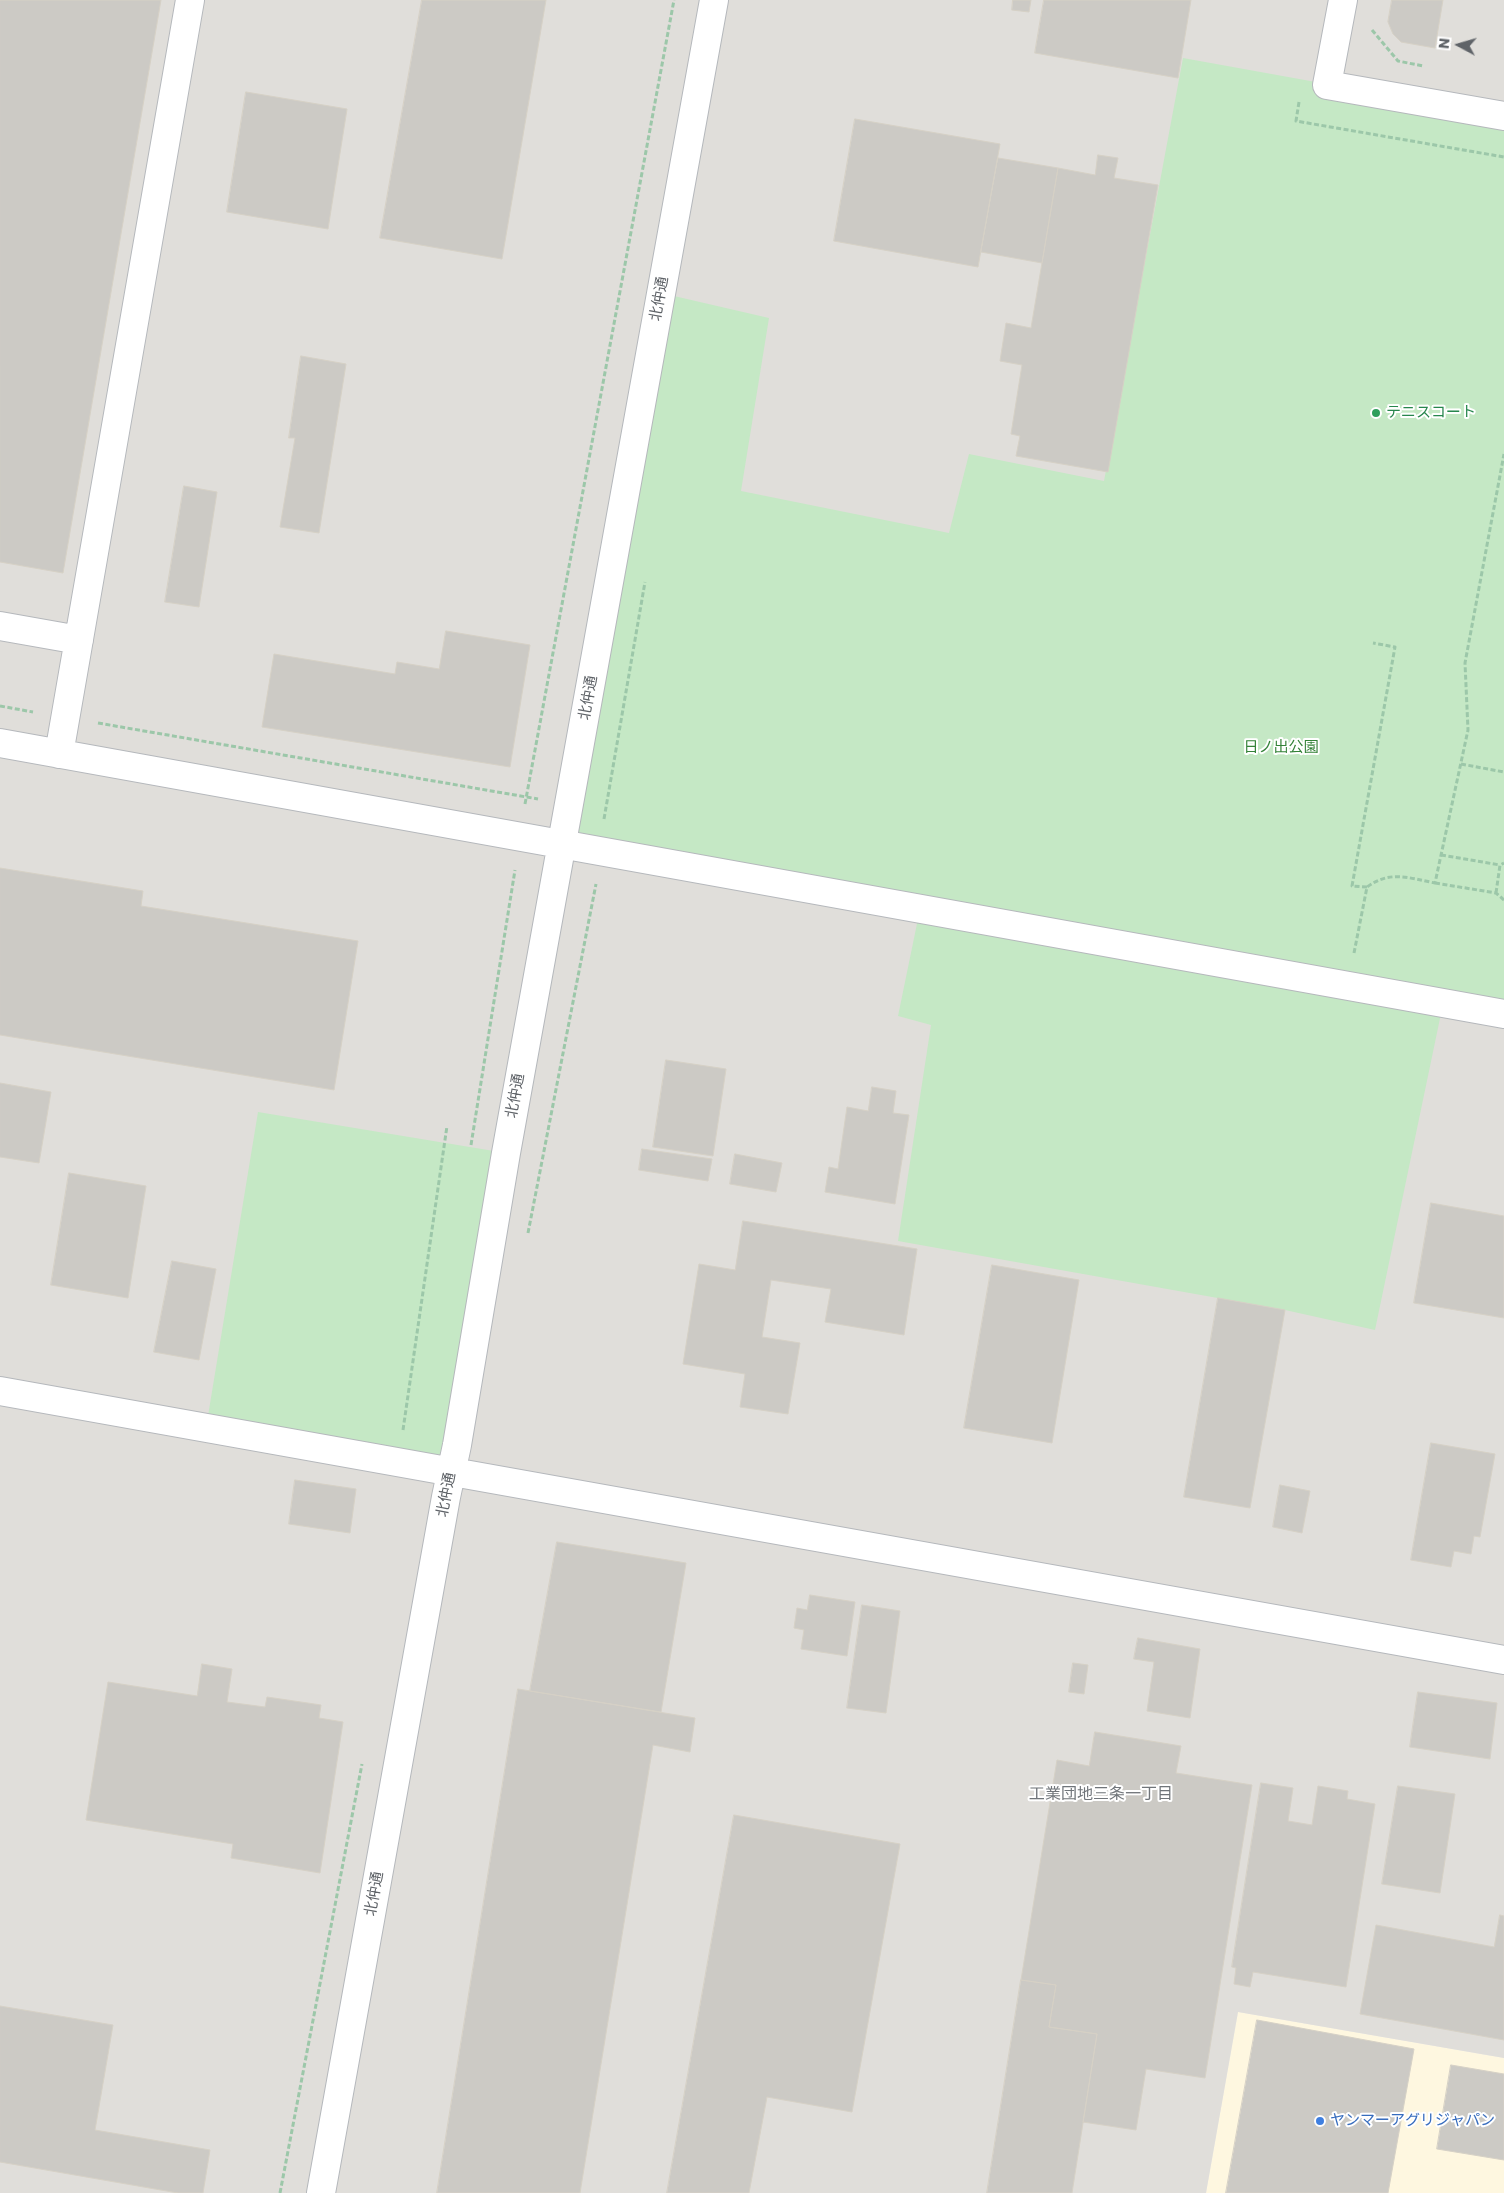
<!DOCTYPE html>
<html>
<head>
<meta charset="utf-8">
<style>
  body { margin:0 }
  #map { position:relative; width:1504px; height:2193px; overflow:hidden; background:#f1efe8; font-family:Poppins,sans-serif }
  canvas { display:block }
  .north { position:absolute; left:1434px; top:20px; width:50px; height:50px; -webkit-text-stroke:4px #fff; paint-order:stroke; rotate:276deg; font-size:14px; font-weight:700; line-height:20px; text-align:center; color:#5f6368 }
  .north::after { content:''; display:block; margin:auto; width:18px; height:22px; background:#5f6368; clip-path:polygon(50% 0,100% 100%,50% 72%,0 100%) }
</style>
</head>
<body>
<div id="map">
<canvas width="1504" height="2193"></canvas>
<div class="north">N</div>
</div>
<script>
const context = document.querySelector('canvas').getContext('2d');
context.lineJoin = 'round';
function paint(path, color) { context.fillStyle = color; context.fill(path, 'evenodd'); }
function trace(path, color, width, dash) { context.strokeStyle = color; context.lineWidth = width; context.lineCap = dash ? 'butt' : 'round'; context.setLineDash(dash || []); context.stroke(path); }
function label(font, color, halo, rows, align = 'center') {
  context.font = font + ' Poppins,"Noto Sans JP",sans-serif'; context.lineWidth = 4; context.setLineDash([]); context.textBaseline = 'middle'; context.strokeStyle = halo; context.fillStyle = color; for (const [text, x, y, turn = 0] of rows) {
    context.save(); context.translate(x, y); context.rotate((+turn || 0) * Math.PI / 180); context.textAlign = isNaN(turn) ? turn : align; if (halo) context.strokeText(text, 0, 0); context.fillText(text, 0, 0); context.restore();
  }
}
paint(new Path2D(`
  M1238,2012L1504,2058V2193H1206Z`), '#fef7e0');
paint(new Path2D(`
  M0,0H1504V2058L1238,2012L1206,2193H0Z`), '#e0deda');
paint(new Path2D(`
  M1183,58L1504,116V1014L1443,1004L1375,1330L1285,1310L898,1241L931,1025L898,1016L920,909L562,845L661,293L769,318L741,491L949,533L969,454L1104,481Z
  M258,1112L506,1153L451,1472L206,1428Z`), '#c5e8c5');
const building = new Path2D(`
  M0,0H161L63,573L0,562Z
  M422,0H546L502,259L380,238Z
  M1013,0H1031L1029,12L1012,10Z
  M1044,0H1191L1178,78L1035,53Z
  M1392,0H1443L1435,48L1401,42L1393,34L1388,22Z
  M246,92L347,109L328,229L227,212Z
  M855,119L1000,144L978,267L834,241Z
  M1098,155L1118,158L1114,178L1158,185L1108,472L1016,456L1020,436L1011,434L1022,365L1000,361L1006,323L1031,328L1058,168L1095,175Z
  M998,158L1058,168L1042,263L981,252Z
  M301,356L346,364L319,533L280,527L295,438H289Z
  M184,486L217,492L199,607L165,602Z
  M446,631L530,645L510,767L262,727L274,654L395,674L397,662L439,669Z
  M0,868L143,891L141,906L358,941L334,1090L0,1035Z
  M666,1060L726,1069L713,1156L653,1147Z
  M0,1083L51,1092L39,1163L0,1157Z
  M872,1087L896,1091L893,1113L909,1115L895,1204L825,1192L829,1167L838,1169L847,1107L868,1111Z
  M642,1149L712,1159L708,1181L639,1170Z
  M735,1154L782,1163L776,1192L730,1184Z
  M69,1173L146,1186L128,1298L51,1285Z
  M1431,1203L1504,1216V1318L1414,1303Z
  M743,1221L917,1249L904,1335L825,1322L831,1289L771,1280L762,1337L800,1343L788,1414L740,1407L745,1374L683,1364L699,1264L735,1270Z
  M172,1261L216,1269L199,1360L154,1352Z
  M992,1265L1079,1280L1052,1443L964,1428Z
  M1218,1298L1285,1310L1250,1508L1184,1497Z
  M1431,1443L1495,1454L1480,1537L1474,1536L1471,1554L1454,1551L1451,1567L1411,1560Z
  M295,1480L356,1489L350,1533L289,1524Z
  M1280,1485L1310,1491L1302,1533L1273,1527Z
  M557,1542L686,1563L661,1712L530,1691Z
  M810,1595L855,1602L847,1656L801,1649L804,1630L794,1628L797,1608L807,1610Z
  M862,1605L900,1611L886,1713L847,1708Z
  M1138,1638L1200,1649L1190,1718L1147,1711L1154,1662L1134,1659Z
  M1073,1663L1088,1665L1084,1694L1069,1692Z
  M202,1664L232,1669L227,1702L265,1707L267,1697L321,1705L319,1718L343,1722L320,1873L231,1858L233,1844L86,1820L108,1682L197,1696Z
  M518,1689L695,1718L690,1752L653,1745L580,2193H437Z
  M1418,1692L1497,1703L1490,1759L1410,1747Z
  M1095,1732L1181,1746L1176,1773L1252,1785L1205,2078L1146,2069L1136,2130L1083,2122L1097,2034L1049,2027L1056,1985L1021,1980L1057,1760L1089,1766Z
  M1261,1783L1293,1788L1288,1821L1312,1825L1318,1786L1348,1791L1347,1799L1375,1804L1346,1987L1253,1972L1250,1987L1234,1984L1236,1968L1232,1967Z
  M1398,1786L1455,1794L1440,1893L1382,1884Z
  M734,1815L900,1844L852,2112L767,2097L749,2193H667Z
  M1500,1915L1504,1916V2040L1360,2014L1376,1925L1494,1947Z
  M1021,1980L1056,1985L1049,2027L1097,2034L1072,2193H987Z
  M0,2006L113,2025L95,2130L210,2150L203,2193H178L0,2162Z
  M1257,2020L1414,2049L1388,2193H1226Z
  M1451,2065L1504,2074V2160L1437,2149Z`);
paint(building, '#cccac5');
trace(building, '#d6d1c6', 1);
const minor = new Path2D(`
  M1343,0L1327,85L1504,116
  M0,626L79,640
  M0,743L1504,1014
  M59,754L190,0
  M0,1391L1504,1660
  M321,2193L446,1497L457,1445L506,1153L714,0`);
trace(minor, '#b5b8bc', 30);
trace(new Path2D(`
  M1372,30L1398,61L1423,66
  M1299,102L1296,121L1504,157
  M0,706L33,712
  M98,723L538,799
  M1461,764L1504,772
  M525,804L674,0
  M604,819L645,582
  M1441,855L1500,865
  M1435,883L1496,893L1504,900
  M1367,887L1352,886L1395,647L1373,643
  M1496,893L1500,865L1504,863
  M1354,953L1367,887C1390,870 1409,878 1435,883L1468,730L1465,663L1504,454
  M471,1145L515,870
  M528,1233L596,884
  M403,1430L447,1126
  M280,2193L362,1764`), '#9cc7a9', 3, [5, 2.5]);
trace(minor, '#fff', 28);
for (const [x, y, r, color] of [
  [1376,413,5,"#2e9e5b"],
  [1320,2121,5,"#3f7fe0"]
]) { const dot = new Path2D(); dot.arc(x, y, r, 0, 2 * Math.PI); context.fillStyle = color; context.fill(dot); trace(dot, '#fff', 2); }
label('15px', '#5f6368', '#fff', [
  ["北仲通",660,299,-80],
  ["北仲通",589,698,-80],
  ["北仲通",516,1096,-80],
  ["北仲通",447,1495,-79],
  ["北仲通",375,1894,-80]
]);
label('15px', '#27864d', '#fff', [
  ["テニスコート",1386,413]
], 'left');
label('15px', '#348238', '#fff', [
  ["日ノ出公園",1281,748]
]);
label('15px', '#366cbe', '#fff', [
  ["ヤンマーアグリジャパン",1330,2121]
], 'left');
label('16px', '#70757a', '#fff', [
  ["工業団地三条一丁目",1101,1795]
]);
</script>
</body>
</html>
